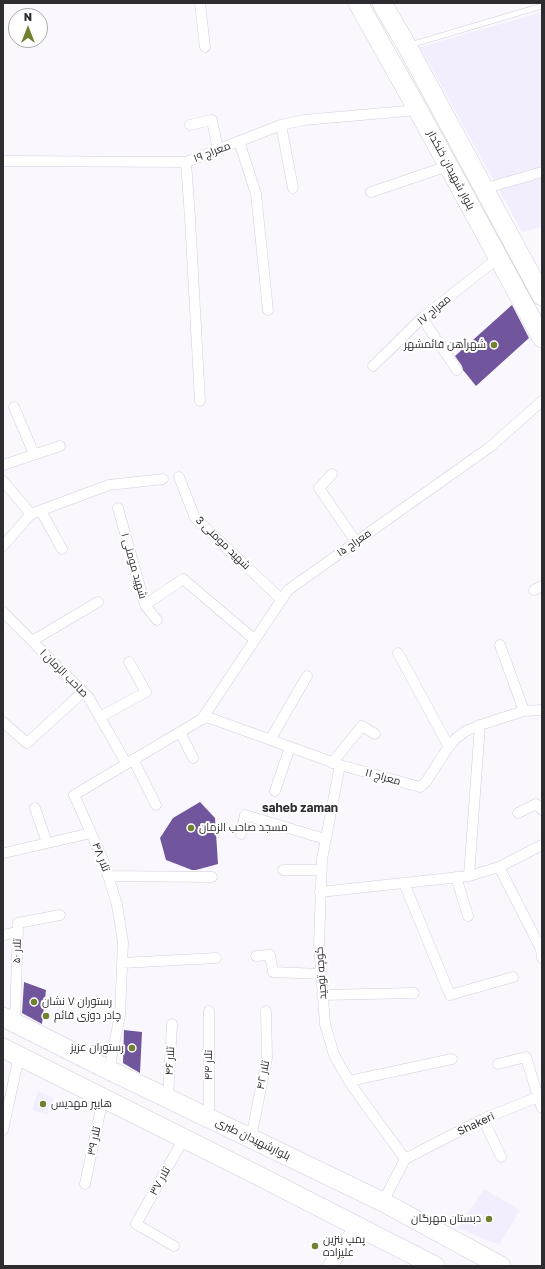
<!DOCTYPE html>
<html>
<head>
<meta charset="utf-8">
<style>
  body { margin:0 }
  #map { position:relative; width:545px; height:1269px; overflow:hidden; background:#faf8fe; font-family:"Golos Text",sans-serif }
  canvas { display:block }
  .frame { position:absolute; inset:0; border:4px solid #2e2c31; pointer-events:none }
  .north { position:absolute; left:8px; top:8px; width:40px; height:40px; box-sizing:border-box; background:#fff; border:1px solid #ababad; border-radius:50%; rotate:0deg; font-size:11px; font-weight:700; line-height:16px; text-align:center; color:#2e2c31 }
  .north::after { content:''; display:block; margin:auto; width:14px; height:18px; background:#708130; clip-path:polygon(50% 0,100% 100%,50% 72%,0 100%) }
</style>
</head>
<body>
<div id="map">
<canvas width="545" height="1269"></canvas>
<div class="frame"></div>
<div class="north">N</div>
</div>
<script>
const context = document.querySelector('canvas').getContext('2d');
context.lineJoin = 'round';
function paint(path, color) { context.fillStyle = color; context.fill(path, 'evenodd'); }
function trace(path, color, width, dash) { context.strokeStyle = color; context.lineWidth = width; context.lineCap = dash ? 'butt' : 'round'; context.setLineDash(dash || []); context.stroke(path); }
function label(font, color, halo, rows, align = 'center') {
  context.font = font + ' "Golos Text",Cairo,sans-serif'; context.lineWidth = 4; context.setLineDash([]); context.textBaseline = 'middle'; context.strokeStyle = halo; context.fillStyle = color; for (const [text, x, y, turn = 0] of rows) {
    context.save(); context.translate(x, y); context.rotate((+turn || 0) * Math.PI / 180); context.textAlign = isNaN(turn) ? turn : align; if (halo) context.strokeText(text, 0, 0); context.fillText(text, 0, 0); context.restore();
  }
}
paint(new Path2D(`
  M542,12V227L522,232L420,47Z
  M38,1091L54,1098L47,1114L32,1110Z
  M484,1189L520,1210L499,1245L458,1228Z`), '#f3eefe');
paint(new Path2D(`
  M512,305L529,338L476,386L463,370L462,366L455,356Z
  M200,802L215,818L218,864L196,870H192L166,860L160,838L173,818Z
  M24,982L46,990L42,1024L22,1013Z
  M124,1030L142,1032L140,1073L123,1063Z`), '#71569d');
const lane = new Path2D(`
  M410,45L542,6`);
const street = new Path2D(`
  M200,3L205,47
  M190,125L212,120L218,150
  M281,125L293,188
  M239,141L256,194L268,310
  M3,161L186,162L281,125L304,120L418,110
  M186,162L190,218L200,401
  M483,189L542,172
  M371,192L448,166
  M422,318L457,370
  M373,366L422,318L498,258
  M14,407L34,454
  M3,465L60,446
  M332,474L319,488L356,542
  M179,477L195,518L282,600
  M3,481L31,514
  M118,508L145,605L183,579L255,640
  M41,511L62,549
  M3,546L31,514L109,485L163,479
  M534,590L542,586
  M145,605L157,620
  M3,612L89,698L126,763
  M32,641L98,602
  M500,645L524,711
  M398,653L449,747
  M100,717L146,692L129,662
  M202,719L288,590L490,447L542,401
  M3,722L27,743L83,692
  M180,732L193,758
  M270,740L307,676
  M133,759L156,805
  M332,763L362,726L375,734
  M340,765L322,859L319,945L325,1024L334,1055L352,1086L405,1159
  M275,791L290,747
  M35,808L47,843
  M518,813L536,804L542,810
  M241,834L245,815L325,839
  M4,853L91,833
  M499,867L542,845
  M283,870H321
  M108,876L212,877
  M469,876L480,725
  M456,877L468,916
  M404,883L450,995L513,977
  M320,892L469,876L499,867L541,949L542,958
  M3,935L18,932
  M256,956L270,955L273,972L321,974
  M122,963L216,958
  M322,995L414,993
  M209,1011V1118
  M15,1023L18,923L60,915
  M498,1064L526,1057L538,1097
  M109,1070L120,1015L123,942L117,905L104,862L74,795L202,719L210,718L340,765L420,787L426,782L445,752L455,739L466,731L480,725L524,711L542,710
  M349,1081L452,1059
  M168,1098L172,1024
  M483,1119L501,1157
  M3,1130L19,1056
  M251,1138L267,1058L266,1011
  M405,1159L483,1119L538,1097L542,1108
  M85,1184L103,1098
  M383,1202L405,1159
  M174,1246L136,1224L184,1138`);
const secondary = new Path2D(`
  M330,1266L357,1226`);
const highway = new Path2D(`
  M358,3L418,110L542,338
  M382,3L407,46L542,296
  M3,1017L109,1070L383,1202L501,1266
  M3,1048L261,1177L435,1266`);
trace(lane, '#d2cedb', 6);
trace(street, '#d2cedb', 11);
trace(secondary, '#d2cedb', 15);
trace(highway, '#d2cedb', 20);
trace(lane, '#fff', 5);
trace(street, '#fff', 10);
trace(secondary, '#fff', 14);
trace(highway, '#fff', 19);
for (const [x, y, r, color] of [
  [494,345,4,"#708130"],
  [191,828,4,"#708130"],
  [34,1002,4,"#708130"],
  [46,1016,4,"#708130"],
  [132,1048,4,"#708130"],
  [43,1104,4,"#708130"],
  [489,1219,4,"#708130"],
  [315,1246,4,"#708130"]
]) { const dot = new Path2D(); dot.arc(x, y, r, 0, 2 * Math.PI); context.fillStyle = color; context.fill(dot); trace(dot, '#fff', 1.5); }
label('11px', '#2e2c31', '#fff', [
  ["معراج ۱۹",212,152,-21],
  ["بلوار شهیدان خنکدار",451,170,62],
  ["معراج ۱۷",434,310,-40],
  ["شهید مومنی 3",223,543,44],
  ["معراج ۱۵",354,543,-35],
  ["شهید مومنی ۱",134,566,74],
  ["صاحب الزمان ۱",64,673,45],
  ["معراج ۱۱",383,777,15],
  ["تلار ۴۸",101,857,68],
  ["تلار ۵۰",17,951,-88],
  ["کوچه توحید",321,973,-94],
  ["تلار ۴۶",170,1061,-87],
  ["تلار ۴۴",209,1065,-90],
  ["تلار ۴۲",263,1075,-79],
  ["Shakeri",476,1124,-25],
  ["بلوارشهیدان طبری",253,1139,26],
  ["تلار ۳۹",94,1141,-78],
  ["تلار ۳۷",160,1181,-61]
]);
label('11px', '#2e2c31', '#fff', [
  ["شهرآهن قائمشهر",486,345,"right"],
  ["مسجد صاحب الزمان",199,828],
  ["رستوران ۷ نشان",42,1002],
  ["چادر دوزی قائم",54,1016],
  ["رستوران عزیز",124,1048,"right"],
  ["هایپر مهدیس",51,1104],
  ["دبستان مهرگان",481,1219,"right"],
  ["پمپ بنزین",323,1240],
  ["علیزاده",323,1253]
], 'left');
label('bold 12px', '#2e2c31', '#fff', [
  ["saheb zaman",300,808]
]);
</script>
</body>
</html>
